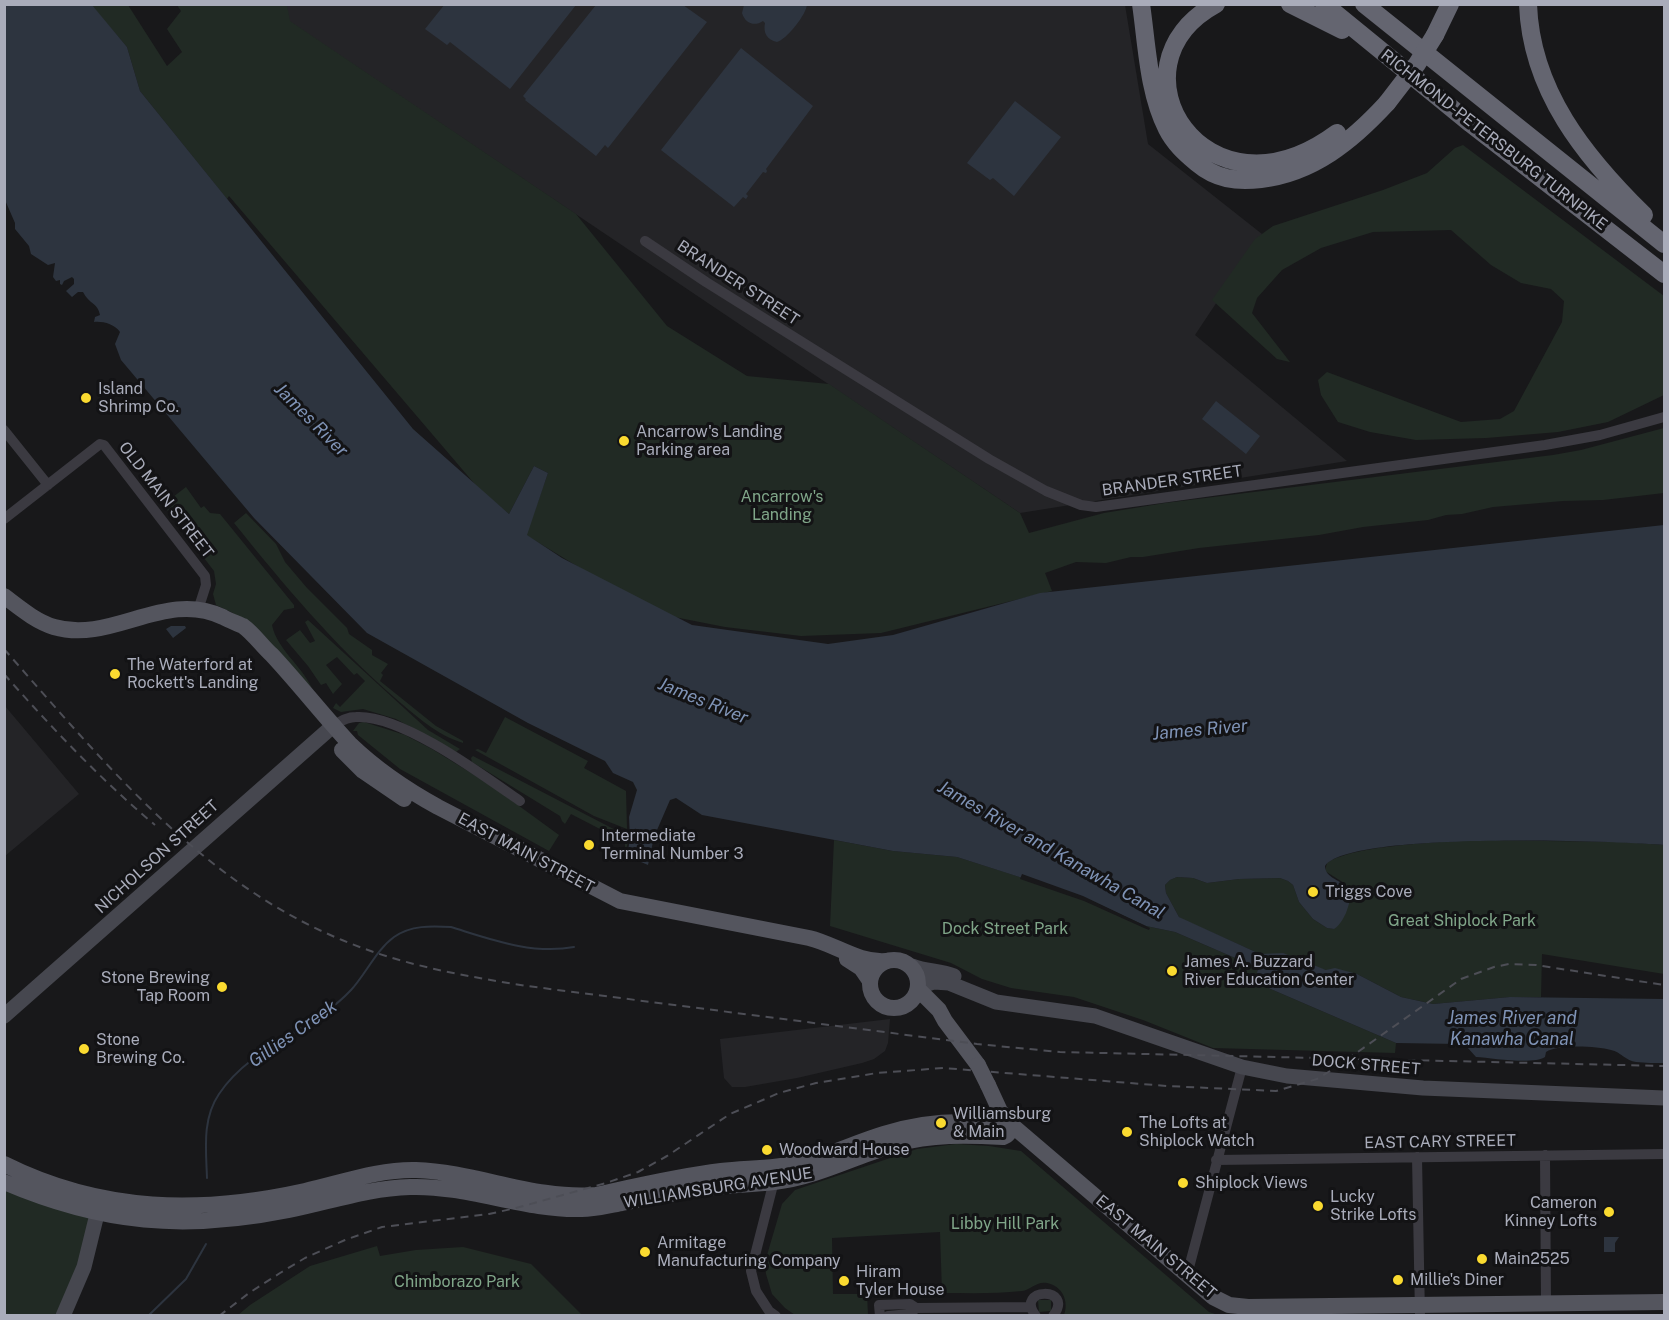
<!DOCTYPE html>
<html>
<head>
<meta charset="utf-8">
<style>
  body { margin:0 }
  #map { position:relative; width:1669px; height:1320px; overflow:hidden; background:#18181a; font-family:"Public Sans",sans-serif }
  canvas { display:block }
  .frame { position:absolute; inset:0; border:6px solid #a9acba; pointer-events:none }
</style>
</head>
<body>
<div id="map">
<canvas width="1669" height="1320"></canvas>
<div class="frame"></div>
</div>
<script>
const context = document.querySelector('canvas').getContext('2d');
context.lineJoin = 'round';
function paint(path, color) { context.fillStyle = color; context.fill(path, 'evenodd'); }
function trace(path, color, width, dash) { context.strokeStyle = color; context.lineWidth = width; context.lineCap = dash ? 'butt' : 'round'; context.setLineDash(dash || []); context.stroke(path); }
function label(font, color, halo, rows, align = 'center') {
  context.font = font + ' "Public Sans",sans-serif'; context.lineWidth = 6; context.setLineDash([]); context.textBaseline = 'middle'; context.strokeStyle = halo; context.fillStyle = color; for (const [text, x, y, turn = 0] of rows) {
    context.save(); context.translate(x, y); context.rotate((+turn || 0) * Math.PI / 180); context.textAlign = isNaN(turn) ? turn : align; if (halo) context.strokeText(text, 0, 0); context.fillText(text, 0, 0); context.restore();
  }
}
paint(new Path2D(`
  M265,5H1125L1148,144L1262,234L1195,335L1347,461L1020,513Z
  M5,706L79,794L5,856H4Z
  M890,1019L888,1043L885,1051L874,1059L862,1063L797,1078L745,1087H732L724,1078L720,1039Z`), '#242427');
paint(new Path2D(`
  M91,5H128L167,66L182,52L167,29L181,11L177,5H287L290,21L576,214L667,326L747,376L829,384L1020,513L1029,533L1104,513L1165,503L1553,455L1581,450L1664,428V493L1603,500L1563,501L1493,507L1462,514L1446,515L1428,520L1363,527L1319,535L1199,548L1143,557H1131L1106,563L1076,562L1045,573L1052,591L881,633L801,636L725,627L654,613L526,535L548,473L534,466L509,514L479,489L229,196L227,199L140,91L127,47Z
  M1463,145L1664,296V395L1608,422L1558,432L1486,438L1416,440L1370,432L1338,422L1321,395L1318,380L1327,372L1461,422L1500,419L1514,411L1562,322L1564,301L1551,289L1521,283L1491,265L1451,230L1373,232L1321,248L1282,270L1257,298L1252,313L1290,362L1277,359L1212,300L1255,239L1273,226L1383,190L1427,173L1455,148Z
  M186,487L201,508L204,506L210,513L220,514L294,605V608L284,610L272,625C277,649 301,665 312,688L233,613L216,605L213,594L216,584L214,571L158,498V494L166,489L173,497Z
  M246,513L276,544L285,562L307,588L347,628L349,634L372,650V655L388,664L381,673L383,675L380,681L436,726L463,741V743C437,735 416,716 395,698C334,645 284,585 234,523Z
  M308,620L428,730L460,749L456,752L396,719L363,709L341,712L333,708L336,703L340,707L365,681L357,673L354,675L337,657L326,665L342,684L333,694L326,683L321,685L308,666L286,640L300,630L310,643L315,641L305,622Z
  M505,717L588,761L584,768L626,791L627,829L594,816L475,750L478,749L486,753Z
  M364,722L405,735L432,749L489,784L559,835L549,851L400,769L358,735L357,731H353L359,723Z
  M473,756L629,837L625,855V842L571,814L565,824L562,821L560,816L472,762L471,758Z
  M834,840L893,851L957,857L1086,898L1146,926L1175,932L1256,967L1266,987L1396,1043L1395,1053L1213,1048L1143,1020L1074,997L1011,988L982,979L951,963L830,926Z
  M1470,840L1623,842L1664,845V974L1542,954L1541,997H1510L1433,1004L1401,997L1357,974L1326,970L1260,954L1184,920L1179,917L1166,893L1165,885L1170,880L1177,877L1193,878L1207,883L1239,879L1280,878L1288,881L1293,885L1299,902L1313,919L1327,928L1334,929L1344,883L1325,871L1327,863C1354,845 1435,843 1470,840Z
  M956,1144L989,1146L1021,1151L1209,1312L1218,1315H1064C1069,1302 1063,1286 1047,1283C1036,1281 1031,1290 1022,1291C996,1294 968,1293 942,1293L940,1232L832,1238L833,1294H867L868,1315H795L785,1308L772,1294L766,1274L765,1262L782,1204L795,1190L917,1149Z
  M4,1182L97,1212L63,1315H5Z
  M377,1246L380,1256L416,1250L463,1247L531,1264L582,1315H238L250,1305L310,1266Z
  M1038,1300H1051V1311L1039,1312Z`), '#212a24');
paint(new Path2D(`
  M445,4H576V5L510,89L450,42L447,45L425,29Z
  M807,4C807,14 786,40 777,42C767,40 763,33 765,23L763,21C754,27 745,23 742,13L744,5Z
  M4,5H92L127,47L140,91L413,429L509,514L534,466L548,473L527,535L562,558L692,625L828,644L893,635L1040,593L1664,525V845C1615,841 1349,831 1325,866C1326,886 1362,876 1346,913C1343,919 1340,925 1334,929L1327,928L1313,919L1299,902L1293,885L1288,881L1280,878L1239,879L1207,883L1193,878L1177,877L1170,880L1165,885L1166,893L1179,917L1260,954L1283,953L1326,970L1335,968L1357,974L1401,997L1433,1004L1510,997L1664,999V1063C1655,1063 1645,1063 1636,1062C1626,1061 1621,1052 1611,1050C1596,1046 1558,1044 1546,1052L1545,1057C1533,1065 1492,1058 1476,1057L1467,1047L1459,1044L1396,1043L1266,987L1257,973L1258,969L1256,967L1175,932L1146,926L1085,898L957,857L893,851L702,815L676,798L670,800L654,837L648,865L627,856L630,839L629,817L637,790L633,782L613,773L605,761L528,723L367,633L254,518L121,360L115,344L120,332C115,324 102,321 94,322L95,317L100,315C98,303 89,304 83,292H78L72,297L66,291L74,284V279L72,277L64,281L62,285L60,284V280L56,281L53,277L55,263L48,265L31,254L29,246L15,229V223L5,200Z
  M596,5H683L707,22L608,148L605,145L596,156L525,100L526,99L523,96Z
  M741,48L813,106L766,169L767,171L766,173L763,172L746,194L748,196L746,199L743,197L734,207L661,150Z
  M1015,101L1061,137L1014,196L993,178L990,180L967,163Z
  M1216,401L1260,436L1246,454L1202,419Z
  M171,626H185L186,628L173,638L166,629Z
  M1604,1237H1619L1615,1243V1252H1604Z`), '#2d343f');
paint(new Path2D(`
  M1022,874L1083,896L1150,928L1149,930L1144,928L1084,901L1020,879Z`), '#18181a');
trace(new Path2D(`
  M1309,963L1312,957
  M207,1178C206,1149 202,1119 219,1094C252,1045 312,1032 351,990C366,974 376,950 394,937C411,925 431,926 451,927C490,939 532,955 574,947
  M148,1316L186,1279L206,1244`), '#2d343f', 2);
trace(new Path2D(`
  M645,241L706,282L989,459L1046,491L1081,505L1096,507L1545,445L1600,435L1664,417
  M4,430L48,485
  M4,519L100,444L104,445L205,576L206,585L198,610
  M334,725C341,721 347,717 356,717C401,714 483,775 520,801
  M1545,1155L1546,1304
  M1417,1157L1420,1316
  M1216,1160L1664,1154
  M775,1177L751,1271L756,1291L769,1311L776,1316
  M1187,1275L1242,1067
  M880,1316L879,1305L910,1304L916,1308L1031,1307
  M888,1316L910,1314L916,1308
  M1036,1316C1013,1287 1076,1286 1053,1316`), '#3b3a41', 10);
trace(new Path2D(`
  M912,966C926,972 940,970 954,976
  M919,987L934,982L949,983L996,1002L1095,1016L1242,1067L1287,1076L1423,1088L1664,1098
  M4,1016L334,725
  M63,1316L84,1267L100,1202`), '#46474f', 15);
trace(new Path2D(`
  M4,596C20,608 35,621 54,627C112,644 165,589 223,617C228,620 239,624 243,626C254,634 262,646 272,655C299,684 323,715 350,744C376,769 407,790 438,807L620,901L809,938C835,944 858,963 886,961
  M342,750L363,771L404,799
  M847,959L861,968L870,981
  M870 984a24 24 0 1 1 48 0a24 24 0 1 1-48 0Z
  M918,989L939,1010L945,1021L978,1065
  M988,1085L1000,1111L1014,1127L1213,1297L1229,1305L1248,1307L1664,1302
  M4,1164C102,1213 201,1214 305,1191C341,1183 379,1169 416,1170C476,1172 535,1200 596,1195C637,1186 679,1176 721,1171C746,1168 772,1169 798,1163C827,1157 854,1143 884,1134C925,1121 971,1119 1014,1127
  M4,1182C102,1224 185,1231 289,1210C329,1202 369,1188 410,1187C468,1185 524,1211 582,1209C595,1209 609,1205 622,1203C648,1198 673,1194 698,1189C724,1185 749,1185 774,1182C818,1177 855,1156 896,1144C932,1134 967,1135 1003,1137L1007,1135L1014,1127`), '#54555e', 16);
trace(new Path2D(`
  M1141,4C1147,45 1148,91 1167,129C1174,143 1185,153 1197,163C1216,179 1236,182 1261,179C1313,173 1352,141 1387,103
  M1216,4C1102,66 1205,231 1337,133
  M1290,4L1342,30
  M1324,4L1471,124L1664,274
  M1364,4L1664,244
  M1528,4C1531,91 1585,157 1644,215
  M1435,35L1450,4`), '#646570', 18);
trace(new Path2D(`
  M4,649C104,762 199,881 342,940C401,965 464,976 527,986L977,1044L1060,1052L1664,1066
  M4,674C52,728 100,779 155,825
  M219,1316L249,1293L280,1273L305,1258L345,1240L382,1227L489,1214L516,1208L606,1183L638,1172L667,1156L730,1114L779,1093L816,1083L877,1073L943,1068L1167,1086L1276,1091L1317,1079L1335,1068L1461,979L1494,967L1509,964L1536,965L1664,985`), '#4d4e56', 2, [8, 6]);
trace(new Path2D(`
  M978,1065L988,1085`), '#54555e', 16);
trace(new Path2D(`
  M1387,103L1417,64L1435,35`), '#646570', 18);
for (const [x, y, r, color] of [
  [86,398,6,"#fada30"],
  [624,441,6,"#fada30"],
  [115,674,6,"#fada30"],
  [589,845,6,"#fada30"],
  [1313,892,6,"#fada30"],
  [1172,971,6,"#fada30"],
  [222,987,6,"#fada30"],
  [84,1049,6,"#fada30"],
  [941,1123,6,"#fada30"],
  [1127,1132,6,"#fada30"],
  [767,1150,6,"#fada30"],
  [1183,1183,6,"#fada30"],
  [1318,1206,6,"#fada30"],
  [1609,1212,6,"#fada30"],
  [645,1252,6,"#fada30"],
  [1482,1259,6,"#fada30"],
  [1398,1280,6,"#fada30"],
  [844,1281,6,"#fada30"]
]) { const dot = new Path2D(); dot.arc(x, y, r, 0, 2 * Math.PI); context.fillStyle = color; context.fill(dot); trace(dot, '#131315', 2); }
label('16px', '#a9acba', '#131315', [
  ["RICHMOND-PETERSBURG TURNPIKE",1494,140,38],
  ["BRANDER STREET",738,283,33],
  ["BRANDER STREET",1172,481,-8],
  ["OLD MAIN STREET",166,500,52],
  ["EAST MAIN STREET",526,853,28],
  ["NICHOLSON STREET",157,857,-42],
  ["DOCK STREET",1366,1065,5],
  ["EAST CARY STREET",1440,1142,-1],
  ["WILLIAMSBURG AVENUE",718,1188,-9],
  ["EAST MAIN STREET",1156,1247,40]
]);
label('16px', '#a9acba', '#131315', [
  ["Island",98,389],
  ["Shrimp Co.",98,407],
  ["Ancarrow's Landing",636,432],
  ["Parking area",636,450],
  ["The Waterford at",127,665],
  ["Rockett's Landing",127,683],
  ["Intermediate",601,836],
  ["Terminal Number 3",601,854],
  ["Triggs Cove",1325,892],
  ["James A. Buzzard",1184,962],
  ["River Education Center",1184,980],
  ["Stone Brewing",210,978,"right"],
  ["Tap Room",210,996,"right"],
  ["Stone",96,1040],
  ["Brewing Co.",96,1058],
  ["Williamsburg",953,1114],
  ["& Main",953,1132],
  ["The Lofts at",1139,1123],
  ["Shiplock Watch",1139,1141],
  ["Woodward House",779,1150],
  ["Shiplock Views",1195,1183],
  ["Lucky",1330,1197],
  ["Strike Lofts",1330,1215],
  ["Cameron",1597,1203,"right"],
  ["Kinney Lofts",1597,1221,"right"],
  ["Armitage",657,1243],
  ["Manufacturing Company",657,1261],
  ["Main2525",1494,1259],
  ["Hiram",856,1272],
  ["Tyler House",856,1290],
  ["Millie's Diner",1410,1280]
], 'left');
label('16px', '#80a689', '#131315', [
  ["Ancarrow's",782,497],
  ["Landing",782,515],
  ["Great Shiplock Park",1462,921],
  ["Dock Street Park",1005,929],
  ["Libby Hill Park",1005,1224],
  ["Chimborazo Park",457,1282]
]);
label('italic 18px', '#7f93b6', '#131315', [
  ["James River",311,420,45],
  ["James River",703,701,22],
  ["James River",1200,730,-5],
  ["James River and Kanawha Canal",1051,850,30],
  ["James River and",1512,1018],
  ["Kanawha Canal",1512,1039],
  ["Gillies Creek",293,1034,-35]
]);
</script>
</body>
</html>
